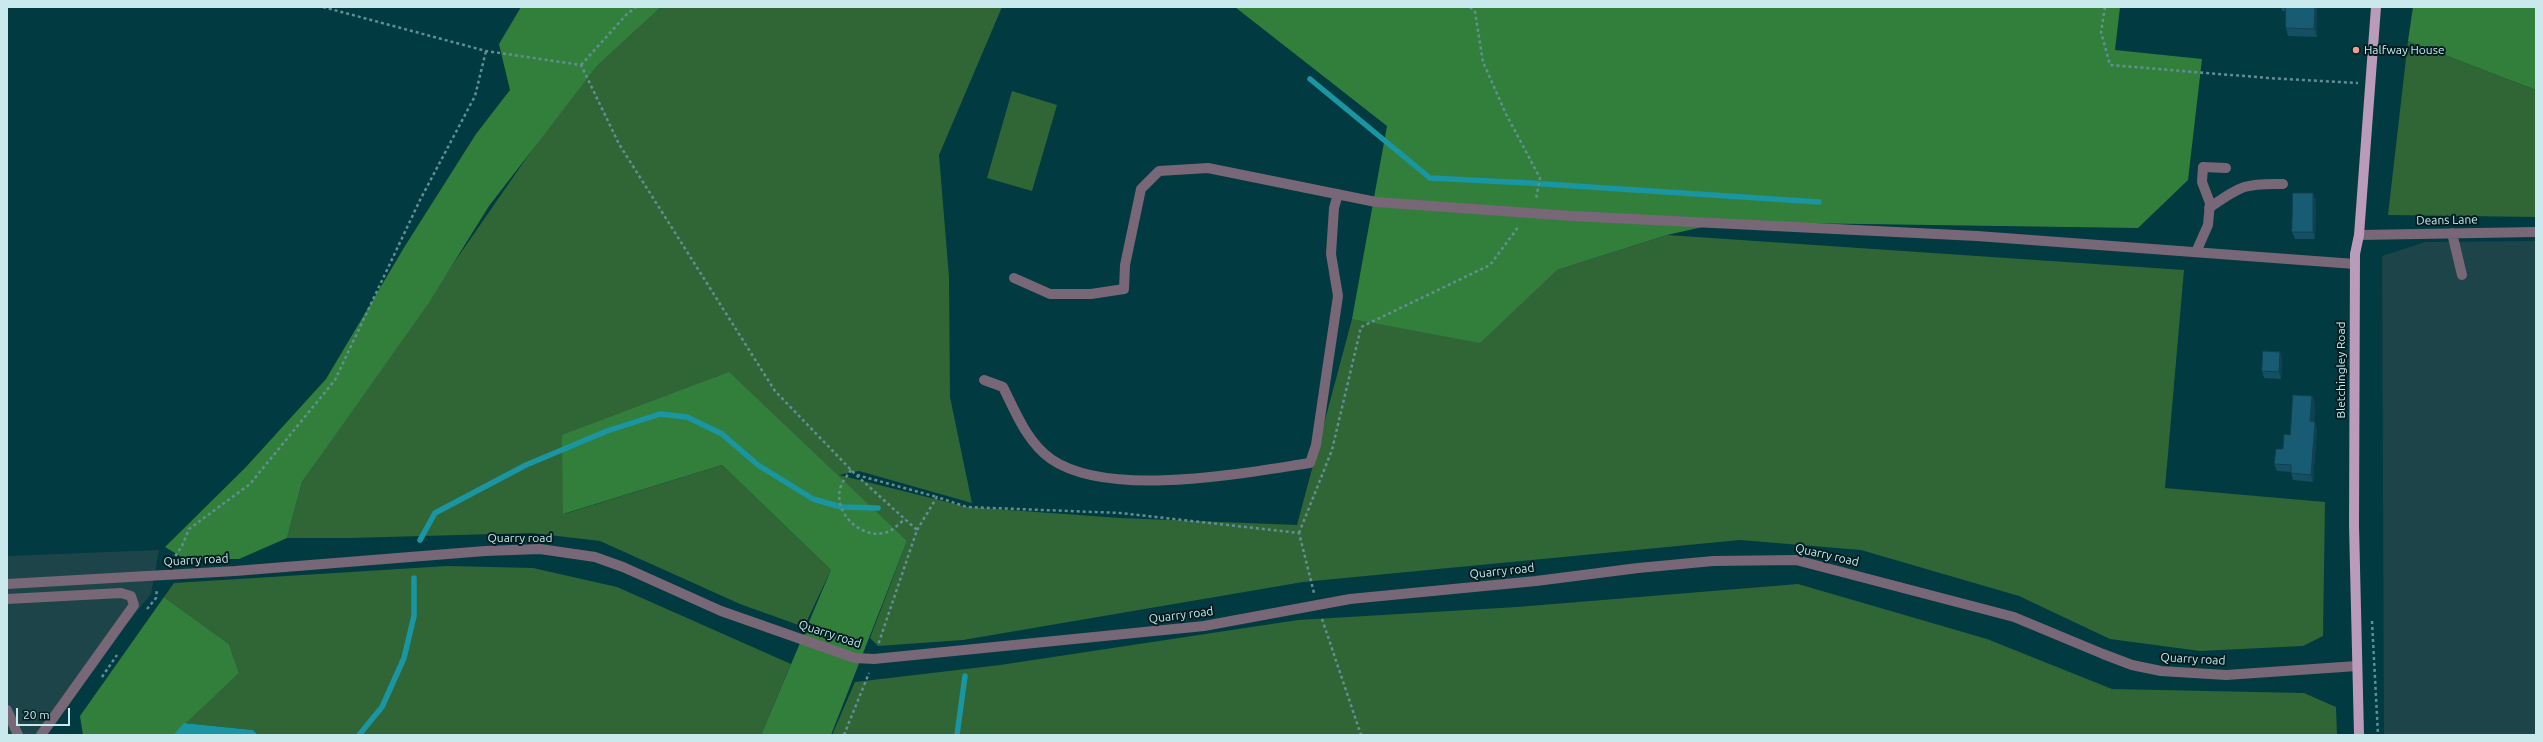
<!DOCTYPE html>
<html>
<head>
<meta charset="utf-8">
<style>
  body { margin:0 }
  #map { position:relative; width:2543px; height:742px; overflow:hidden; background:#013a40; font-family:Ubuntu,sans-serif }
  canvas { display:block }
  .frame { position:absolute; inset:0; border:8px solid #c9e9ed; pointer-events:none }
  .scale { position:absolute; left:16px; top:708px; width:54px; height:18px; box-sizing:border-box; border:2px solid #c9e9ed; border-top:0; padding-left:5px; font-size:12px; line-height:14px; white-space:nowrap; color:#c9e9ed; -webkit-text-stroke:3px #031e22; paint-order:stroke }
</style>
</head>
<body>
<div id="map">
<canvas width="2543" height="742"></canvas>
<div class="frame"></div>
<div class="scale">20 m</div>
</div>
<script>
const context = document.querySelector('canvas').getContext('2d');
context.lineJoin = 'round';
function paint(path, color) { context.fillStyle = color; context.fill(path, 'evenodd'); }
function trace(path, color, width, dash) { context.strokeStyle = color; context.lineWidth = width; context.lineCap = dash ? 'butt' : 'round'; context.setLineDash(dash || []); context.stroke(path); }
function label(font, color, halo, rows, align = 'center') {
  context.font = font + ' Ubuntu,sans-serif'; context.lineWidth = 4; context.setLineDash([]); context.textBaseline = 'middle'; context.strokeStyle = halo; context.fillStyle = color; for (const [text, x, y, turn = 0] of rows) {
    context.save(); context.translate(x, y); context.rotate((+turn || 0) * Math.PI / 180); context.textAlign = isNaN(turn) ? turn : align; if (halo) context.strokeText(text, 0, 0); context.fillText(text, 0, 0); context.restore();
  }
}
paint(new Path2D(`
  M2536,241V735H2384L2382,256L2425,242Z
  M159,550L151,594L38,735H7V556Z`), '#1c4449');
paint(new Path2D(`
  M661,7H1002L939,155L949,277L950,397L972,503L859,471L839,475L967,507L1120,518L1297,525L1352,319L1557,270L1667,235L2184,270L2165,488L2325,502L2323,636L2303,646L2200,651L2110,639L2019,596L1861,550L1740,540L1303,582L963,640L878,646L870,638L907,541L717,376L564,514L722,465L831,570L804,627L740,604L600,541L532,533L350,538H287L302,482L541,137L597,66Z
  M2408,41L2536,90V217L2388,215Z
  M1012,91L1057,105L1032,191L987,178Z
  M447,566L533,568L617,587L791,664L761,735H258L253,730L184,723L239,673L229,644L164,597L174,583Z
  M1798,584L1987,639L2112,689L2304,693L2336,707L2337,735H832L855,682L1000,665L1298,620L1517,607Z`), '#306535');
paint(new Path2D(`
  M521,7H661L597,66L489,206L428,304L302,482L287,538L239,559H185L165,547L246,467L326,379L405,246L476,134L510,90L499,44Z
  M1235,7H2120L2115,50L2202,59L2188,180L2138,228L1725,222L1667,235L1557,270L1480,343L1352,319L1387,126Z
  M2413,7H2536V90L2408,41Z
  M729,372L907,541L831,735H761L831,570L722,465L563,514L562,435Z
  M164,597L229,644L239,673L173,735H83L80,716Z`), '#327f3c');
paint(new Path2D(`
  M184,723L253,730L258,735H173Z`), '#1996a2');
trace(new Path2D(`
  M1310,79L1430,178L1529,183L1819,202
  M420,540L435,513L526,465L607,431L660,414L687,417L722,434L758,465L813,499L841,507L878,508
  M359,735L382,707L404,658L414,616V578
  M957,735L965,676`), '#1996a2', 5.5);
trace(new Path2D(`
  M323,7L486,51L581,65L619,144L775,391L855,474L917,530L878,645
  M1470,7L1475,12L1483,62L1506,114L1540,178L1536,199
  M2105,7L2101,32L2110,65L2268,78L2358,83
  M581,65L627,14L636,7
  M851,470C848,475 843,480 841,486C831,513 864,543 890,531C895,528 900,523 905,519
  M857,475L937,497
  M917,530L937,497L967,507L1120,513L1299,533L1314,593
  M1299,533L1332,450L1361,327L1490,265L1519,226
  M172,561L182,546L189,529L250,484L335,380L420,200L475,96L486,51
  M147,609L156,598L157,589
  M1322,619L1361,735
  M2372,621L2378,735
  M102,677L117,655
  M844,735L869,673`), '#628f94', 2.5, [3, 3]);
trace(new Path2D(`
  M2209,208C2241,186 2244,183 2283,184
  M2452,233L2462,275
  M2359,235L2536,232
  M2196,252L2208,225L2210,203L2202,182L2203,167L2226,168
  M1014,278L1050,294H1091L1124,289L1125,265L1141,189L1159,171L1208,168L1376,202L1572,216L1977,236L2355,264
  M984,380L1003,387C1016,413 1027,442 1051,459C1109,499 1243,473 1310,463L1316,445L1338,296L1331,254L1334,208L1338,194
  M7,584L235,571L485,551L540,549L595,557L623,567L721,611L855,658L874,659L1204,626L1350,599L1536,581L1638,568L1713,561L1796,560L2014,617L2103,654L2132,665L2161,671L2226,675L2357,666
  M7,599L121,593L131,596L134,605L41,735
  M7,710L18,735`), '#776777', 10);
trace(new Path2D(`
  M2359,735L2354,525L2355,254L2359,235L2376,7`), '#ba9bba', 10);
paint(new Path2D(`
  M2281,7H2317V37L2288,36L2286,28V11H2282Z
  M2313,193L2316,200L2315,239H2295L2292,232Z
  M2280,352L2282,359L2281,379L2264,378L2262,371Z
  M2312,396L2315,403L2314,422H2315L2317,429L2313,482L2293,480L2291,472L2277,471L2274,464Z`), '#154f63');
paint(new Path2D(`
  M2315,7H2317V37L2314,29Z
  M2313,193L2316,200L2315,239L2313,232Z
  M2280,352L2282,359L2281,379L2279,372Z
  M2312,396L2315,403L2313,428L2310,421Z
  M2315,422L2317,429L2313,482L2311,475Z`), '#114050');
const building = new Path2D(`
  M2286,7H2315L2314,29L2286,28Z
  M2293,193H2313V232H2292Z
  M2263,351L2280,352L2279,372L2262,371Z
  M2293,395L2312,396L2310,421L2315,422L2311,475L2291,473V465L2274,464L2276,449H2283L2284,434L2290,435Z`);
paint(building, '#185c73');
trace(building, '#114050', 1);
for (const [x, y, r, color] of [
  [2356,50,4,"#f59c93"]
]) { const dot = new Path2D(); dot.arc(x, y, r, 0, 2 * Math.PI); context.fillStyle = color; context.fill(dot); trace(dot, '#031e22', 1.5); }
label('12px', '#c9e9ed', '#031e22', [
  ["Halfway House",2364,50]
], 'left');
label('12px', '#c9e9ed', '#031e22', [
  ["Deans Lane",2447,220,-1],
  ["Bletchingley Road",2341,370,-90],
  ["Quarry road",520,538],
  ["Quarry road",1827,555,13],
  ["Quarry road",196,560,-3],
  ["Quarry road",1502,571,-6],
  ["Quarry road",1181,615,-7],
  ["Quarry road",830,634,18],
  ["Quarry road",2193,659,3]
]);
</script>
</body>
</html>
